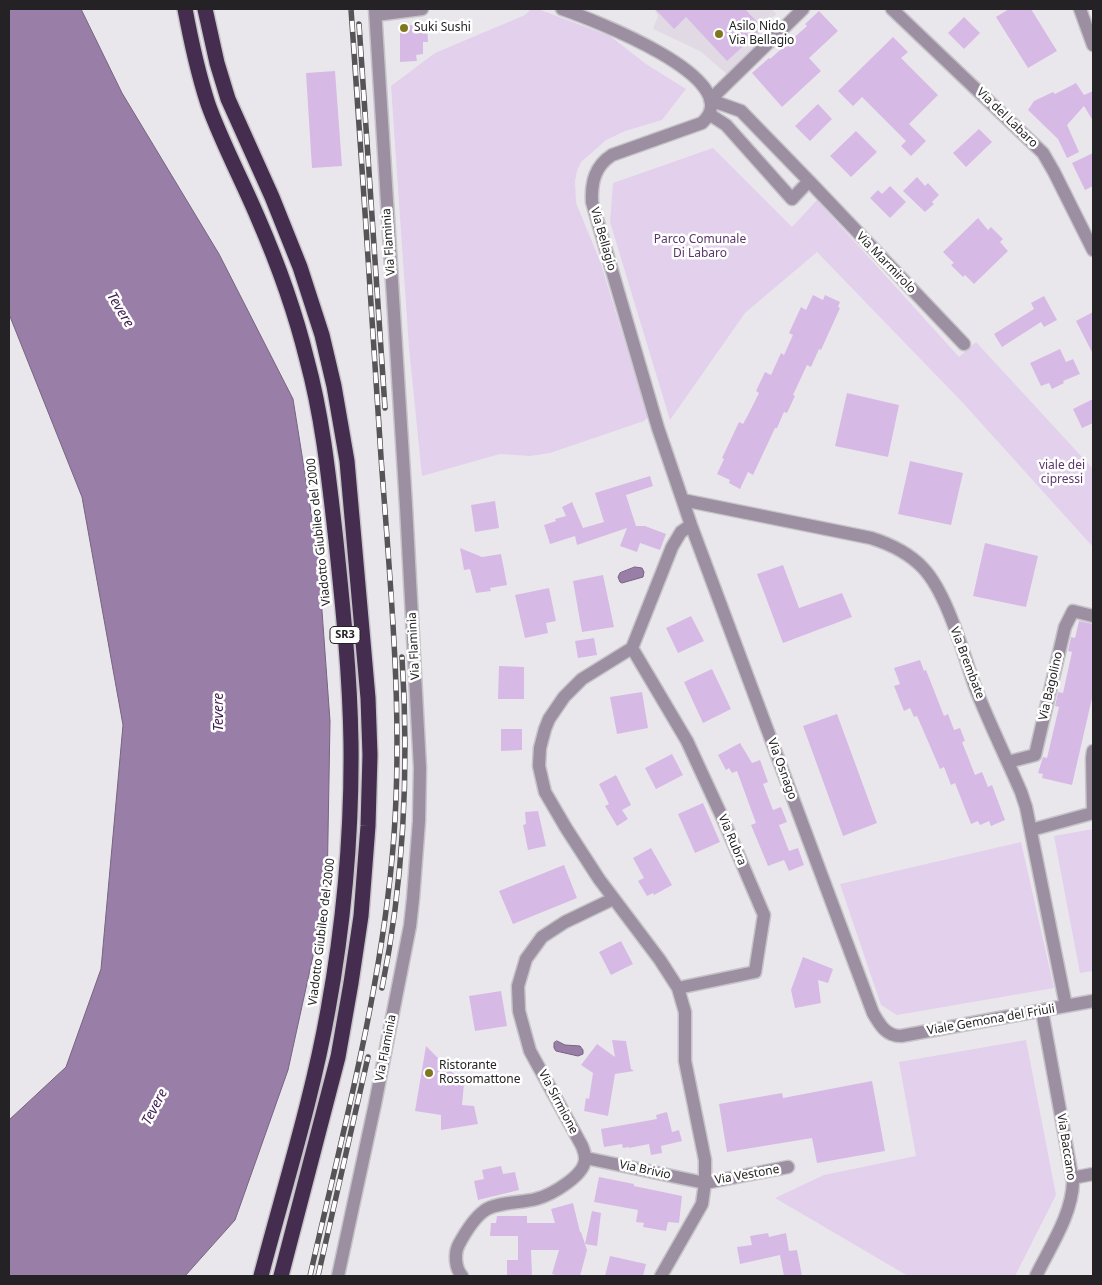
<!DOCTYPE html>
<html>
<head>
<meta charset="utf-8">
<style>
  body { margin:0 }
  #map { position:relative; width:1102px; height:1285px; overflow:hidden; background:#eae7ec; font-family:"Noto Sans",sans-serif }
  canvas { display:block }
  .frame { position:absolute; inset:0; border:10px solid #242224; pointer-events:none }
</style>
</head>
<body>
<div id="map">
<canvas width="1102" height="1285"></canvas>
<div class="frame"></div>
</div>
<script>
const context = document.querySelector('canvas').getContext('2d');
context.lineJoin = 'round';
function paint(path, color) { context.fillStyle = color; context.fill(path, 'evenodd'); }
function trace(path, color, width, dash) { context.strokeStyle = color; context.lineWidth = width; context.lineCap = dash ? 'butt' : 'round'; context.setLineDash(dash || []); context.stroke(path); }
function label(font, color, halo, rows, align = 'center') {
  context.font = font + ' "Noto Sans",sans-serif'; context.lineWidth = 5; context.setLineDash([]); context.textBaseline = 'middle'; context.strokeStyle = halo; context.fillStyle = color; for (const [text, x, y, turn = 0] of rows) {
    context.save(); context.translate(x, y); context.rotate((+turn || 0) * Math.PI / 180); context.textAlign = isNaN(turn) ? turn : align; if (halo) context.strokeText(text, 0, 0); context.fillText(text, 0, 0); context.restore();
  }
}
paint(new Path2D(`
  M654,9H771L777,14L766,21V26L774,32L728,75L700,51L653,29L658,16Z`), '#e1dae5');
paint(new Path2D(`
  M531,9H538L610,36L646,64L686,89L662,120L625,131L606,140L596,149L581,162L577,171L575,181L576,203L600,261L648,417L644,421L550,453L530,456L500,454L422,476L409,348L391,86L435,53L525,15Z
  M713,148L792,227L817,200L959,357L976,342L1093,469V547L963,403L817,252L745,313L670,420L610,222L613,183Z
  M1093,829V971L1080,973L1054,836Z
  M1021,842L1054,988L897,1015L881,1005L840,884Z
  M1026,1040L1056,1195L1015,1276H908L775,1198L824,1175L916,1156L899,1062Z`), '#e2d0ec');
const water = new Path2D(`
  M9,9H81L122,93L219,254L293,399L318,556L330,721L327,892L288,1070L235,1220L185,1276H9V1120L66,1067L101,969L123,725L82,497L9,314Z
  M635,567L642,568L644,572L643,577L622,583L620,582L618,577L620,573Z
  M557,1041L565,1045L580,1046L583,1050V1054L578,1056L556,1051L554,1048V1043Z`);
paint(water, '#997fa7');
trace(water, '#766380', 1);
paint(new Path2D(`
  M655,9H745L763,28L727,61L686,17L674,29Z
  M1009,9H1031L1057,51L1028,68L996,17Z
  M819,11L838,31L809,58L821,71L782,107L752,73L769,58L770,59L807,26L805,24Z
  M964,17L980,33L964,49L948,33Z
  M427,24L428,42H423V54L416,55L417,61L400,62V26Z
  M893,37L908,52L901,58L938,95L909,124L926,141L911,156L901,146L906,141L862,97L853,106L838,91Z
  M335,71L342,166L312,168L306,73Z
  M1076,83L1084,95L1093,91V121L1084,106L1067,125L1079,152L1067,158L1058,139L1028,110L1034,101L1053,92L1055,94Z
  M818,104L832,119L810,141L795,126Z
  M979,129L992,142L966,167L953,153Z
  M856,131L877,152L851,177L830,156Z
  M1093,153V186L1085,190L1072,163Z
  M917,177L925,186L928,183L939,195L932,202L934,204L925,212L903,191Z
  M890,186L906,202L890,218L870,198L878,190L882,194Z
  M978,218L988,230L991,227L1003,239L1000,242L1008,251L974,284L965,275L963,277L951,265L954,263L943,252Z
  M813,295L823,300L825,295L840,302L838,307L840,308L821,350L819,349L811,367L807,365L793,395L795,396L787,413L784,412L777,428H775L753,475L748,472L740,489L729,483L730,480L717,474L724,459L722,458L739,422L743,424L748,415L759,393L756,391L765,372L771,375L781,353L784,355L793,335L789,333L801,307L806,310Z
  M1044,296L1057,320L1044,327L1041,322L1002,347L994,334L1034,309L1031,303Z
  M1093,312V354L1076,321Z
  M1060,349L1066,362L1073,359L1080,374L1063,381L1064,383L1052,389L1049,383L1041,386L1030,363Z
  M847,393L899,405L888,457L835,446Z
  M1093,399V423L1082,428L1073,409Z
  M910,461L963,473L951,525L898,514Z
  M650,476L653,486L626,495L636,526H645L666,534L660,550L640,543L637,552L620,546L627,528L577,545L575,536L550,544L544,525L556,521L555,519L566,516L562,507L572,502L583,528L604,522L595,493Z
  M495,501L499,528L475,532L471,505Z
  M985,543L1038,556L1026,607L973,596Z
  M460,548L482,557L501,554L507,585L490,588L491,591L476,593L470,569L464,570Z
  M783,565L799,608L842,593L852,617L783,643L757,574Z
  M603,575L614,627L582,632L573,581Z
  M549,588L556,621L546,623L548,633L525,638L515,595Z
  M691,616L704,641L678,653L666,628Z
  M1079,621L1093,624V694L1072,785L1042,778L1043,774L1038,773L1043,757L1047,758L1059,707L1055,706L1058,692L1063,693L1072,652L1068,651L1071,637L1075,638Z
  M594,638L597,655L578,658L575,641Z
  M920,660L924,671L926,670L944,716L948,714L954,730L960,728L965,741L962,742L975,775L982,772L988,787L992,785L1005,820L991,826L989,821L980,825L978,821L971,824L955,783L951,785L944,767L940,769L917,716L914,717L910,708L904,711L894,686L900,684L894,668Z
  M499,666L524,667V699H498Z
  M712,669L731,709L703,723L684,682Z
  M642,692L648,728L617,734L610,697Z
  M837,714L877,823L843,836L803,726Z
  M501,729H522V750L501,751Z
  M740,743L752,763L760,760L768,782L763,784L773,810L781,807L787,822L779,825L789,851L798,848L804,865L789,871L784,860L768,866L751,825L756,823L737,771L732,773L729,768L726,770L718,755Z
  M672,754L683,775L656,789L645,768Z
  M616,775L631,805L622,810L628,819L617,826L605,806L609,804L599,784Z
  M703,803L720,842L695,853L678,814Z
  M538,811L546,846L528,850L523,825L526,824L525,812Z
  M651,848L672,885L654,895L653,893L647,896L638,881L644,878L633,858Z
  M564,865L577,898L513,924L499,891Z
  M621,941L633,964L611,975L599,952Z
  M803,957L833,969L828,983L818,980L821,1003L795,1008L791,990Z
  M501,991L507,1026L475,1031L469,996Z
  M612,1040L626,1041L631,1069L634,1071L615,1074L608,1116L584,1111L586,1098L589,1099L593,1073L581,1065L597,1044L615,1057Z
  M426,1046L464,1084L462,1105L474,1106L478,1124L441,1130V1115L415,1111Z
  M872,1081L885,1151L817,1163L812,1138L727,1152L719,1104L782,1093L783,1098Z
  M667,1112L672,1132L679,1130L682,1141L661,1146L662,1153L651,1155L649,1144L629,1148V1147L623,1148L622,1144L604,1147L601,1129L657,1119L656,1115Z
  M501,1166L503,1174L515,1172L519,1190L478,1200L474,1181L484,1179L482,1170Z
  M599,1177L634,1184V1186L682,1196L679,1223L668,1222L666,1231L643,1227L644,1223L636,1222L638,1210L594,1202Z
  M573,1203L580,1232H581L587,1250L580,1276H560L552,1274L559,1250H531L532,1276H507V1260H518V1236H490L491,1223H496L497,1216H527V1223H555L551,1209Z
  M592,1211L601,1213L597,1246L585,1244Z
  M768,1233L769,1237L786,1233L789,1251L797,1250L802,1276H784L780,1255L740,1264L737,1247L752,1245L750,1236Z
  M610,1256L646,1264L643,1276H605Z`), '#d6bae5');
const minor = new Path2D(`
  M562,9C588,18 751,79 702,123L612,155C595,166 591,182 592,202L658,428L691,525L873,1013C880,1025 886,1036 901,1036L1093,1001
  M892,9L1043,153L1054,172L1093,250
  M1080,9L1093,45
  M376,15L422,9
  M709,114L726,125L792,199L809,181L741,111L710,100L803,9
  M809,181L964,344
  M683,500L871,538C890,544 909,553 923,568C947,593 963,653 975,687C989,723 1006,757 1021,792L1026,807L1066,1006
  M632,648L582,679L564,697L549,719L545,729L540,748L539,766L545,792L566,828L599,879L660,960L678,988L755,972L764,915L723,819L687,741L632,648L672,547L681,532L691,525
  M1008,762L1035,755L1065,627L1073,611L1093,616
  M1093,813L1092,758L1093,751
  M1031,830L1093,813
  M586,1158L705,1183L788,1167
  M1072,1178L1093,1174
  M338,1276L375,1104L410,926L413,899L419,821L420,768L406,506L375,9
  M462,1276C455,1268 454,1253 459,1244C465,1233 473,1219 484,1211C495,1202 522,1203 536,1199C551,1195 587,1175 585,1157C585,1153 583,1149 582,1146L530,1051L519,1011L518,986L526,959L542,937L565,922L613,899
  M661,1276L702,1204L705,1183V1160L685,1061V1012L678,988
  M1036,1276C1050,1247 1072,1215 1073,1182L1042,1011`);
const highway = new Path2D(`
  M185,9C191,41 198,73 208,104C222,143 242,180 258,218C278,264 295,311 307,360C323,419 329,480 336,541C343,608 350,675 351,743C352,832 344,922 328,1010C312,1100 284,1188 261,1276
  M205,9L217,63L228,99L272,197L300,267L322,335L334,386L347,461L368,698L370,755L368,826L361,916L351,983L338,1057L281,1276`);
trace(minor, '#c6c4c8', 15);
trace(highway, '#c6c4c8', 18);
trace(minor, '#9b8fa1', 12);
trace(highway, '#452d50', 15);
const rail = new Path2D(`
  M359,24L385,408
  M382,988C404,880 409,767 402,657
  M310,1276C343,1130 383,985 394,835C403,709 390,583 381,457C371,308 362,158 351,9
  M318,1276L368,1057`);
trace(rail, '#565457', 5.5);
trace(rail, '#fff', 4, [11]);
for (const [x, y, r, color] of [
  [404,28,5,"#7f771b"],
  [719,34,5,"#7f771b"],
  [429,1073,5,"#7f771b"]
]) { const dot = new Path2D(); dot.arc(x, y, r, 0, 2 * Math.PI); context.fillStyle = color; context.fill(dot); trace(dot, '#fff', 2); }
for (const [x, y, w] of [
  [345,635,30]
]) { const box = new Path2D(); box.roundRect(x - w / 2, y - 8.5, w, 17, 4); context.fillStyle = '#fff'; context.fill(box); trace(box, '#242224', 1); }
label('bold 11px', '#242224', null, [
  ["SR3",345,635]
]);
label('12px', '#242224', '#fff', [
  ["Asilo Nido",729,27],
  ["Via Bellagio",729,41],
  ["Suki Sushi",414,28],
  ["Ristorante",439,1066],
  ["Rossomattone",439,1080]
], 'left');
label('12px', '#242224', '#fff', [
  ["Via del Labaro",1007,118,44],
  ["Via Bellagio",603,239,74],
  ["Via Flaminia",389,242,-94],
  ["Via Marmirolo",886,263,46],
  ["Viadotto Giubileo del 2000",319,532,-96],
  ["Via Flaminia",414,646,-93],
  ["Via Brembate",967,663,69],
  ["Via Bagolino",1051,686,-77],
  ["Via Osnago",782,769,70],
  ["Via Rubra",732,840,67],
  ["Viadotto Giubileo del 2000",322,932,-83],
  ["Viale Gemona del Friuli",991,1020,-10],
  ["Via Flaminia",386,1048,-79],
  ["Via Sirmione",558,1102,62],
  ["Via Baccano",1066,1147,81],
  ["Via Brivio",645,1170,12],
  ["Via Vestone",747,1175,-10]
]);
label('12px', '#5a366b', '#fff', [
  ["Parco Comunale",700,240],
  ["Di Labaro",700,254],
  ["viale dei",1062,466],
  ["cipressi",1062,480]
]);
label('italic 14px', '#411d51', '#fff', [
  ["Tevere",120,310,59],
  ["Tevere",219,712,-90],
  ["Tevere",155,1107,-62]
]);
</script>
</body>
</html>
